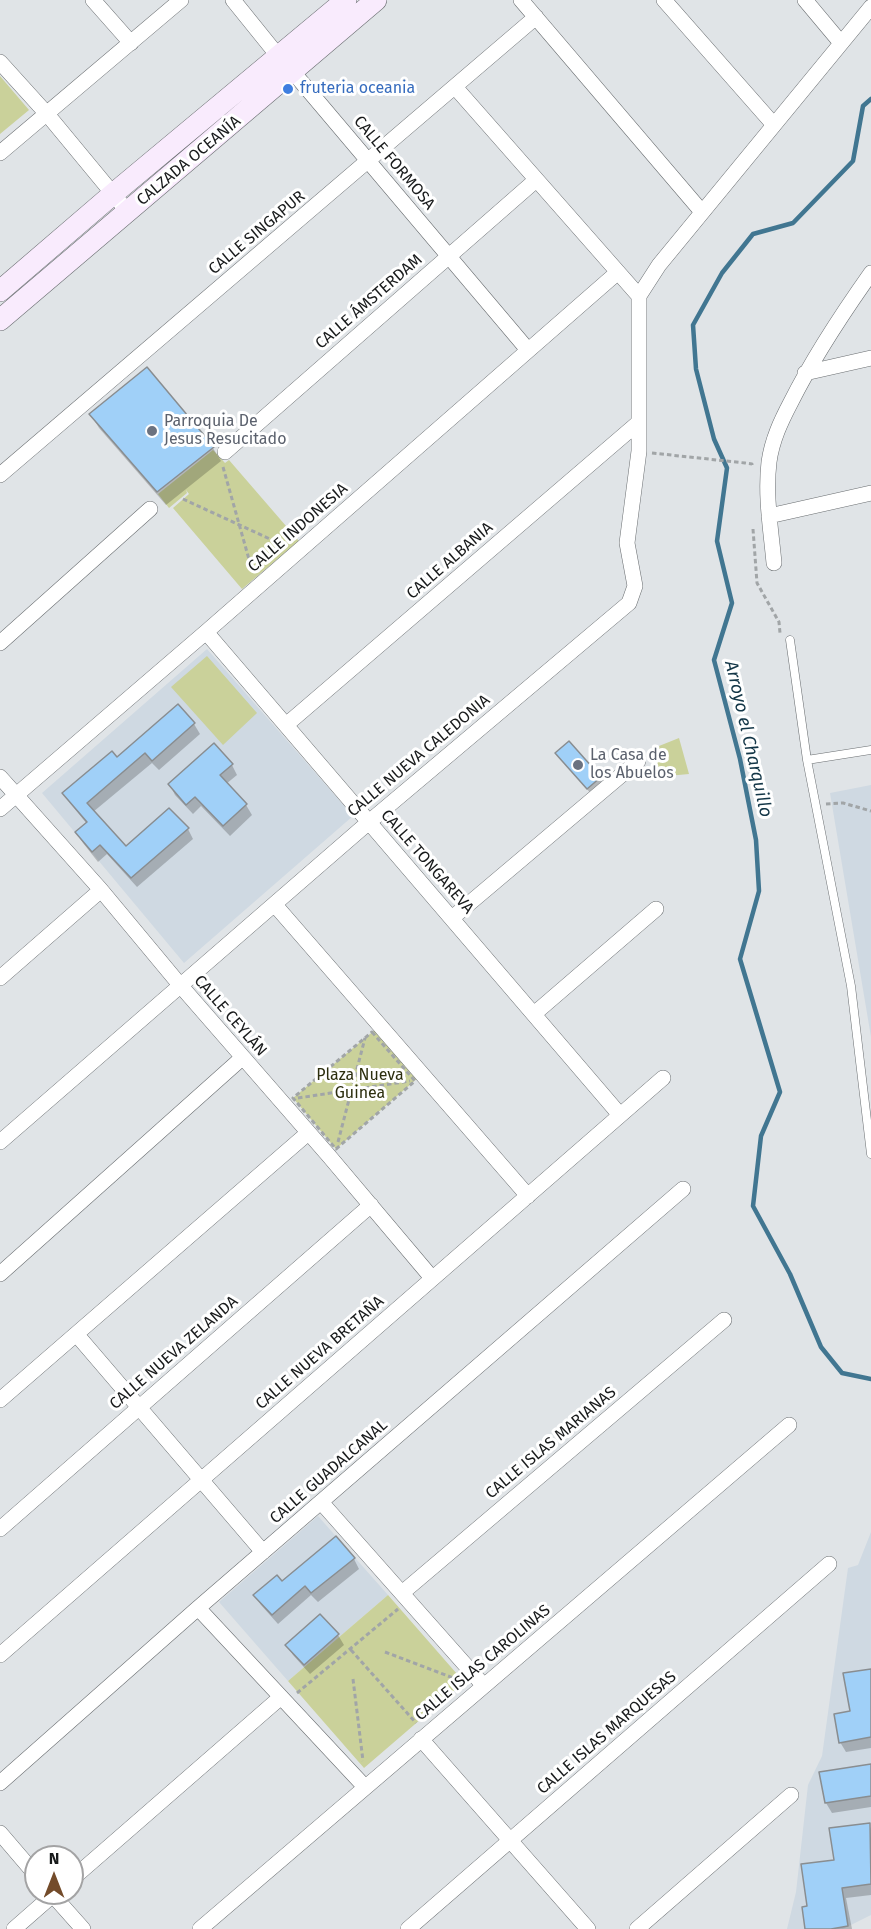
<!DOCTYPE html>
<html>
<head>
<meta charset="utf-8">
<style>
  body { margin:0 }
  #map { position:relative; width:871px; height:1929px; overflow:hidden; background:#e0e4e7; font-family:"Fira Sans",sans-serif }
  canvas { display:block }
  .north { position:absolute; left:24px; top:1845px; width:60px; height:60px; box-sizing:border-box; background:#fff; border:2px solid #a3a3a4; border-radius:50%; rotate:0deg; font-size:16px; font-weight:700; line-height:24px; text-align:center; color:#181a1b }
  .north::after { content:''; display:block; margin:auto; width:21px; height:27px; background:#734b2a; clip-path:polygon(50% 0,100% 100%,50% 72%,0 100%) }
</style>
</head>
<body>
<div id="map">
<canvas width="871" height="1929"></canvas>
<div class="north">N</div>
</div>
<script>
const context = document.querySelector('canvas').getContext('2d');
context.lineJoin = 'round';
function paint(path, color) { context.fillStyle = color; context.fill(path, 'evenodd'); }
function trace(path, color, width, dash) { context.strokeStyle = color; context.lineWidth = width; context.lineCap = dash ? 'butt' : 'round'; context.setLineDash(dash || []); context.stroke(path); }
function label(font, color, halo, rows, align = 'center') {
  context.font = font + ' "Fira Sans",sans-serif'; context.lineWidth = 6; context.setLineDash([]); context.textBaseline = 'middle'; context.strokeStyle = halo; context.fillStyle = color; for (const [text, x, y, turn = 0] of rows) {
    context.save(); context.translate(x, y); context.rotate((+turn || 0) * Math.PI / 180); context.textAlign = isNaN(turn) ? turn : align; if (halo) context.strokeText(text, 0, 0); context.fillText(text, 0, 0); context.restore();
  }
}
paint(new Path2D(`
  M207,649L353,816L184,963L42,793Z
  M871,785V1037L830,793Z
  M318,1516L388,1595L288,1681L219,1602Z
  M871,1532V1915L843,1929H787L796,1892L808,1785L822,1756L848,1568L858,1565Z`), '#cfd9e2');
paint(new Path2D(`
  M0,76L29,110L0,134Z
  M213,450L225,463L229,460L299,541L242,589L173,508L189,494L186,490L187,493L169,508L158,494Z
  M207,656L257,713L223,745L171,687Z
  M679,738L689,774L657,777L654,748Z
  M376,1029L419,1077L336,1149L293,1098Z
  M388,1595L464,1682L364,1768L288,1681Z`), '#cad19a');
paint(new Path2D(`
  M91,415L213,448L221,461L166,505L99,428Z
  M178,706L194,724L200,734L159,770L152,763L93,812L125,848L169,810L188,829L193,839L137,887L107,854L98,862L83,843L77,833L87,824L70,803L64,794L117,759Z
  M557,754L600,778L603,785L592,795Z
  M232,765L237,775L226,784L246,805L252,815L230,836L201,806L193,814L175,795L170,785Z
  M354,1559L359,1569L318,1602L311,1595L278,1624L261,1605L255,1596L282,1583Z
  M338,1635L344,1645L310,1674L293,1655L287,1645Z
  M871,1670V1748L846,1752L840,1742Z
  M871,1766V1807L832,1813L826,1803Z
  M869,1825L871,1829V1895L846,1898L852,1929H807L808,1907L836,1861Z`), '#0003');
trace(new Path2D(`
  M871,99L863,106L853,161L793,223L753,234L722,273L693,325L696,369L714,439L727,468L717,541L732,603L714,660L740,759L756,840L759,891L740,959L780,1092L761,1136L753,1206L790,1274L821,1347L842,1373L871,1379`), '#417691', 4.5);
const building = new Path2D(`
  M147,367L214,447L157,492L89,414Z
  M178,704L195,723L152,761L145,753L87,803L126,846L169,808L189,828L131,878L100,845L92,852L75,832L87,822L62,793L112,751L117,757Z
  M569,741L601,777L587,789L555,753Z
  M214,743L233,764L220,775L247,804L223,826L195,797L186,805L168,784Z
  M336,1536L355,1558L311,1593L305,1586L272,1615L253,1595L277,1575L282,1581Z
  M320,1614L339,1634L304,1665L285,1645Z
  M871,1669V1737L839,1743L834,1714L850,1711L843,1673Z
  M871,1764V1796L825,1803L819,1772Z
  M870,1823L871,1884L842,1888L848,1926L831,1929H805L802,1907L807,1906L801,1864L834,1860L829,1828Z`);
paint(building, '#a0d0f8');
trace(building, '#898d90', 1.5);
const lane = new Path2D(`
  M790,640L807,760L851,986L871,1154
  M807,760L871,750`);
const street = new Path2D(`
  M93,0L131,43
  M233,0L279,57L293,72L528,350
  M521,0L702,212
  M664,0L774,125
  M805,0L841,43
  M0,62L47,114L128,212
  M455,87L639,296
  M0,153L181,0
  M639,296L659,265L871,7
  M805,373L871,358
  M225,452L536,180
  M0,475L536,17
  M769,516L871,493
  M774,563C771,530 765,496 769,462C772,440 781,421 791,402C814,356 842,314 871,273
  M206,632L620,1115
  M0,643L150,509
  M286,725L638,423
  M0,777L101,890L180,985L329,1156L432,1278
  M0,809L206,632L618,272
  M275,905L528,1196
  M452,918L638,761
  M0,978L101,890
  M534,1014L656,909
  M0,1142L369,822L629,603L635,586L627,543L639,451V296
  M0,1274L242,1058
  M77,1335L263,1552
  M0,1400L308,1133
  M321,1502L484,1686
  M0,1529L371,1205
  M402,1593L724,1320
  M198,1608L365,1787
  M0,1655L663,1078
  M421,1739L588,1929
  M0,1783L198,1608L683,1189
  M0,1833L36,1875
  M72,1879L281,1697
  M51,1893L83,1929
  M14,1929L55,1893
  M200,1929L789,1425
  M408,1929L829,1564
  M637,1929L791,1795`);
const secondary = new Path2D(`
  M0,291L113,194L346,0
  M0,320L376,0`);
trace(lane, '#696d70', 9);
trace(street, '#696d70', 16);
trace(secondary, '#696d70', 22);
trace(new Path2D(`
  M652,453L745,463L752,464V465
  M223,467L252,570
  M183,499L283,545
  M753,529L757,583L779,622L780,633
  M826,804L843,803L871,811
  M372,1032L415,1081L336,1149L293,1098Z
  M298,1098L410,1081
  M338,1142L365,1038
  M351,1650L416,1723
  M385,1652L456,1679
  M353,1679L363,1761
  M297,1693L398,1609`), '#a1a5a7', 3, [4.5, 3]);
trace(lane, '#fff', 8);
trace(street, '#fff', 15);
trace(secondary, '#f9ebfd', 21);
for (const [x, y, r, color] of [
  [288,89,6,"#3f7fe0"],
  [152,431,6,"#6b7280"],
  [578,765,6,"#6b7280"]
]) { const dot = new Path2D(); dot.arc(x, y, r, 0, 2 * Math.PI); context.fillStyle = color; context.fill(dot); trace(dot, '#fff', 2); }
label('16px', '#366cbe', '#fff', [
  ["fruteria oceania",300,89]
], 'left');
label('16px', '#181a1b', '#fff', [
  ["CALZADA OCEANÍA",189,161,-40],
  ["CALLE FORMOSA",394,163,50],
  ["CALLE SINGAPUR",257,233,-40],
  ["CALLE ÁMSTERDAM",369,302,-41],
  ["CALLE INDONESIA",298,528,-41],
  ["CALLE ALBANIA",450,561,-41],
  ["CALLE NUEVA CALEDONIA",419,756,-40],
  ["CALLE TONGAREVA",427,862,49],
  ["CALLE CEYLÁN",230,1016,49],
  ["CALLE NUEVA ZELANDA",174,1353,-41],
  ["CALLE NUEVA BRETAÑA",320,1353,-41],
  ["CALLE ISLAS MARIANAS",551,1443,-40],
  ["CALLE GUADALCANAL",329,1472,-41],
  ["CALLE ISLAS CAROLINAS",483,1663,-40],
  ["CALLE ISLAS MARQUESAS",607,1733,-41]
]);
label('16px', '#5b616d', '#fff', [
  ["Parroquia De",164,422],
  ["Jesus Resucitado",164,440],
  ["La Casa de",590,756],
  ["los Abuelos",590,774]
], 'left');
label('16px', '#2c2e0e', '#fff', [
  ["Plaza Nueva",360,1076],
  ["Guinea",360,1094]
]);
label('italic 18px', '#133647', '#fff', [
  ["Arroyo el Charquillo",748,739,77]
]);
</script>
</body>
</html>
